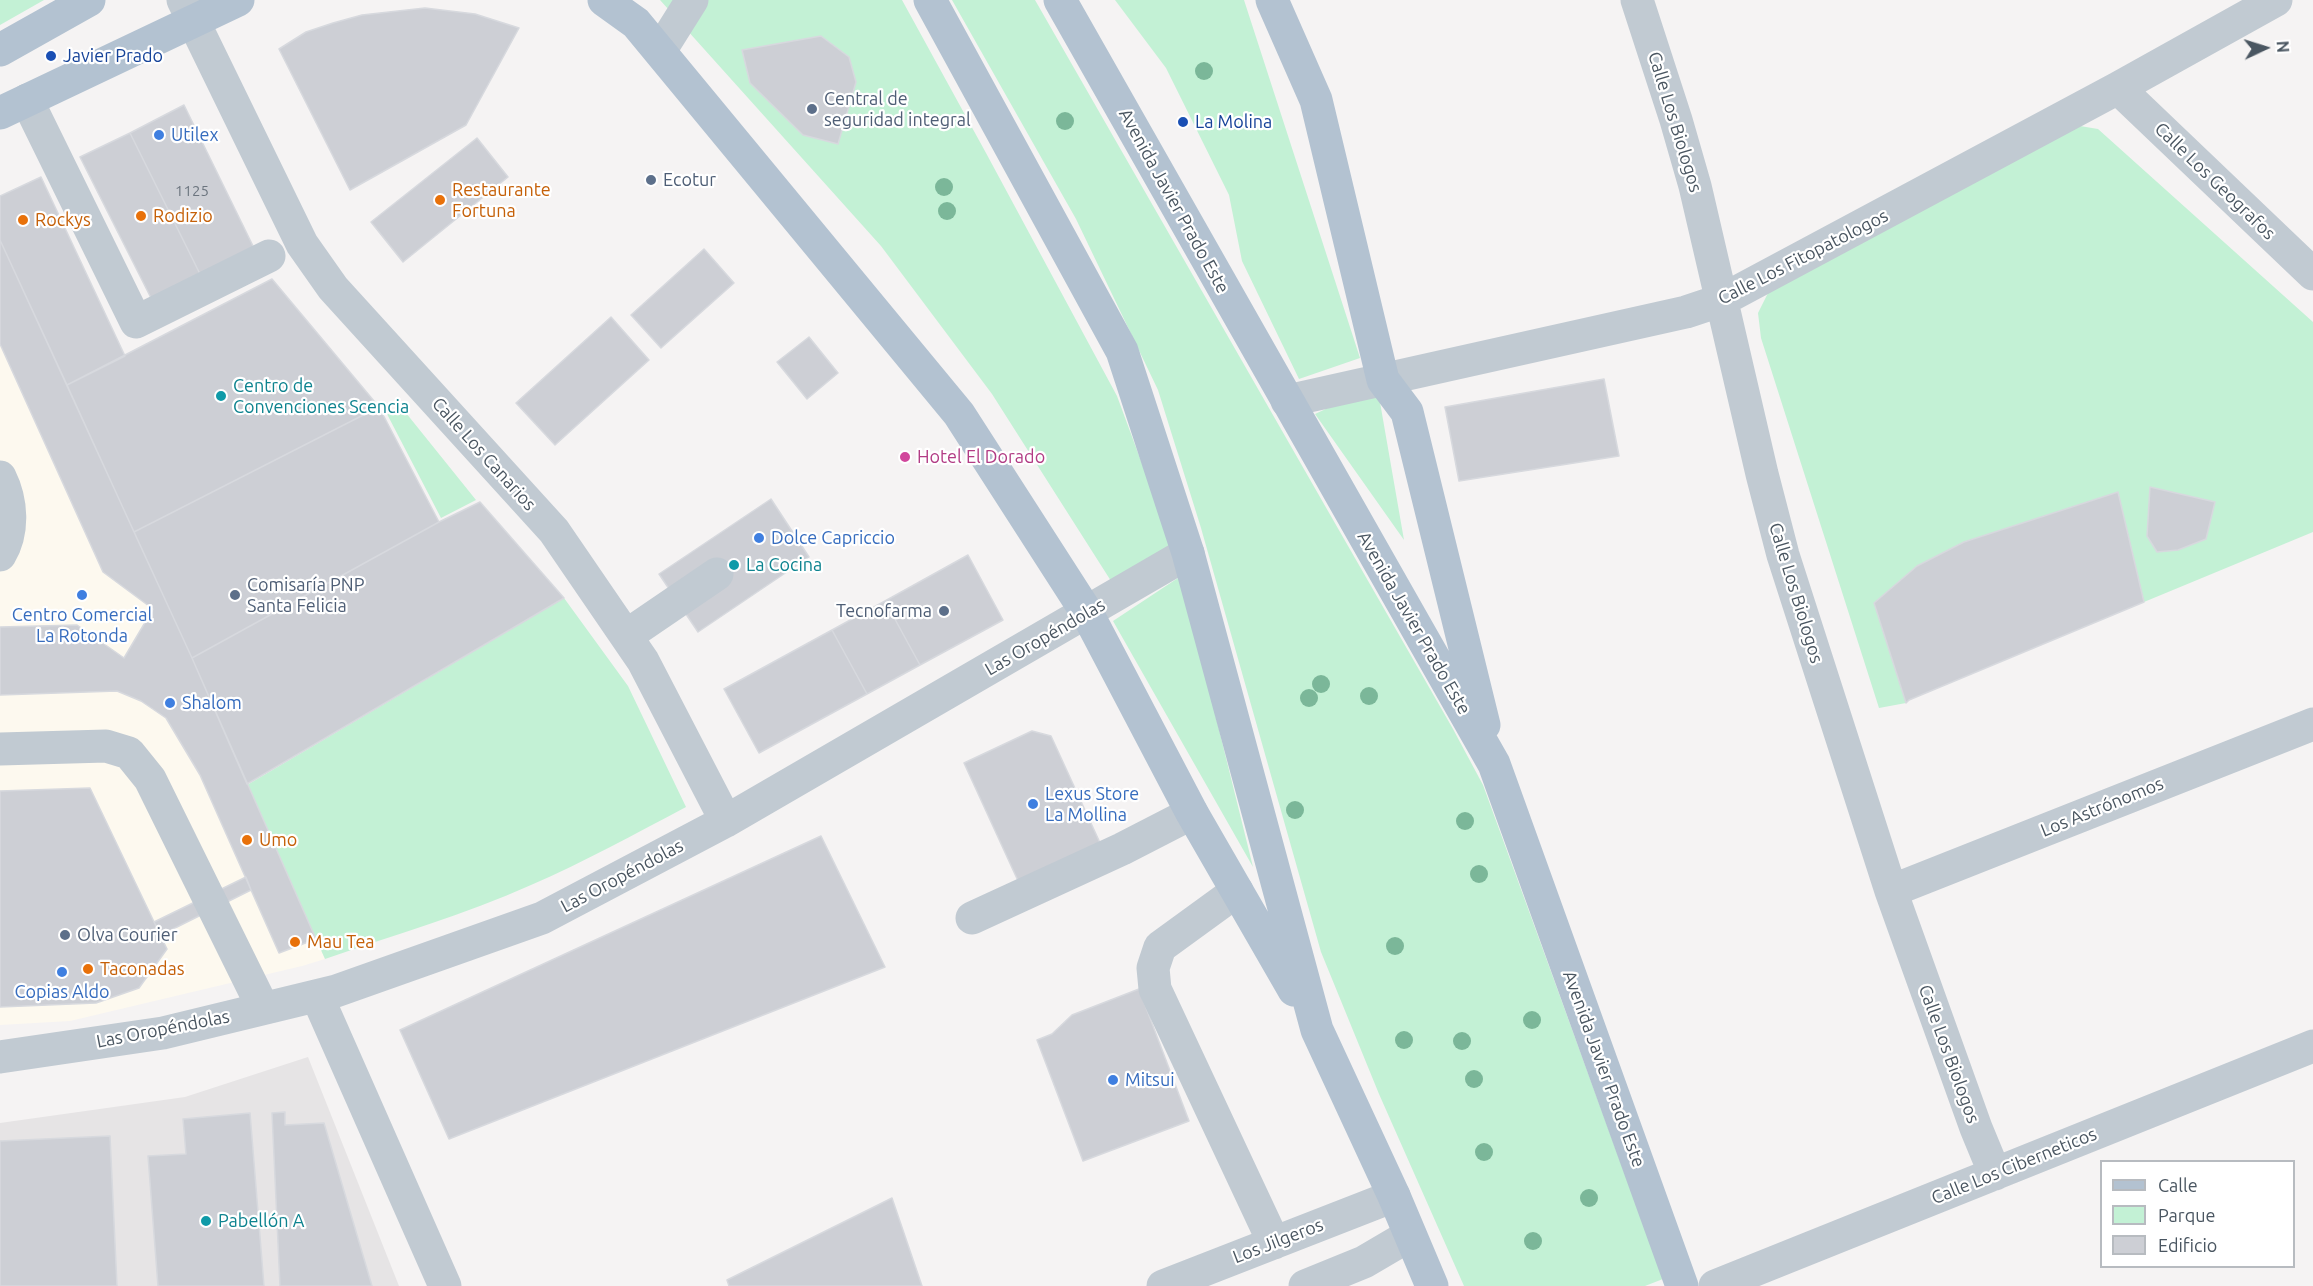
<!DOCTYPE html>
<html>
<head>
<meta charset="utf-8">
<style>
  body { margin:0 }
  #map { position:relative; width:2313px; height:1286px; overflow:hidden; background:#f5f3f3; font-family:Ubuntu,sans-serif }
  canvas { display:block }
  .legend { position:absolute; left:2100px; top:1160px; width:195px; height:108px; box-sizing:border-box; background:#fff; border:2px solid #b7bbc0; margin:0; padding:8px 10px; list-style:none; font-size:18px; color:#4a5661 }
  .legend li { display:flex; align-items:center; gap:12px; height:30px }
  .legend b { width:30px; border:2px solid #b7bbc0 }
  .north { position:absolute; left:2235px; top:18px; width:60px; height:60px; -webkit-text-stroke:4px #fff; paint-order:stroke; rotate:86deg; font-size:16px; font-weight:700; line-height:24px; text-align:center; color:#4a5661 }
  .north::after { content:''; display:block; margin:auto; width:21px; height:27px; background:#4a5661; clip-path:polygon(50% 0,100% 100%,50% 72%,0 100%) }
</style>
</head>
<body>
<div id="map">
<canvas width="2313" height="1286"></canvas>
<ul class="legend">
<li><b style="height:8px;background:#b3c2d1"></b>Calle</li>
<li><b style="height:16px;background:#c3f1d5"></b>Parque</li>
<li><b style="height:16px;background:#cdcfd5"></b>Edificio</li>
</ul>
<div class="north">N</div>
</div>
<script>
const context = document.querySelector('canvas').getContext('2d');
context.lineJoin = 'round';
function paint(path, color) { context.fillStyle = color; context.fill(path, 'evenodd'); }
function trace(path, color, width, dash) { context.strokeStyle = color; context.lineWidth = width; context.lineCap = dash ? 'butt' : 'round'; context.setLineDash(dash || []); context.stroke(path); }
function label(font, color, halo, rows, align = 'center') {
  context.font = font + ' Ubuntu,sans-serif'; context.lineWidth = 4.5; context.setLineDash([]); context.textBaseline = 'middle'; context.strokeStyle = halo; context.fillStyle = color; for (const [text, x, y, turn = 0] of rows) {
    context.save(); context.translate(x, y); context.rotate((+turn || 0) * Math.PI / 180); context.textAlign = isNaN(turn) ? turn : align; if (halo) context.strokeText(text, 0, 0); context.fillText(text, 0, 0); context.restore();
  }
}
paint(new Path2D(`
  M0,240L192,658L325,959L302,966L70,1021L0,1025Z`), '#fdf9ef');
paint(new Path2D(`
  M308,1057L399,1286H0V1123L185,1097Z`), '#e6e4e5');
paint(new Path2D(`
  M0,0H44L0,25Z
  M660,0H902L986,153L1117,396L1172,545L1111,581L992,394L881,246Z
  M952,0H1035L1453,729L1483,785L1663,1279L1645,1286H1464L1379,1094L1321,952L1201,528L1158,390L1076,219Z
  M1115,0H1244L1360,358L1299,379L1242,261L1229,195L1166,68Z
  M2080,126L2098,129L2313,322V532L2144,602L2118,492L1964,542L1917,566L1874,603L1906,703L1879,708L1761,338L1758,313L1769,291Z
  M1377,385L1404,540L1315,414Z
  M402,408L476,500L441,518L387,414Z
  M1181,576L1253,867L1113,621Z
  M564,598L628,686L686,807C635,834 584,862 531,885C465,915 393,935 325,959L247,785Z`), '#c3f1d5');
const building = new Path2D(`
  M425,8L475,14L519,28L466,125L350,190L279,49L306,32L333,23L362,15Z
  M821,36L849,57L856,82L838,144L803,135L750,83L742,50Z
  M184,105L254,248L201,276L130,133Z
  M130,133L201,276L152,300L80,157Z
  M477,138L508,177L403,262L371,222Z
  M41,177L125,356L67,385L0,240V196Z
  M0,240L192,658L316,939L279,953L200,775L166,718L141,701L117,691L0,695V627L77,625L124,658L153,609L103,572L0,344Z
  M704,249L734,283L661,348L631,315Z
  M272,279L379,407L134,532L67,385Z
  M611,317L649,360L555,445L516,403Z
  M809,337L838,373L807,399L777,362Z
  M1604,379L1619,456L1459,481L1445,407Z
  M379,407L439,522L192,658L134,532Z
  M2150,487L2215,502L2206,539L2178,550L2157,552L2147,536Z
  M2118,492L2144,602L1909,700L1906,703L1874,603L1917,566L1964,542Z
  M771,499L809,557L698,632L659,574Z
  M480,502L564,598L247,784L192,658L439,522Z
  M968,555L1003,620L920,665L885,601Z
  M885,601L920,665L867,694L832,630Z
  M832,630L867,694L759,753L724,689Z
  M1032,731L1051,736L1101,845L1019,883L964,763Z
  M90,788L167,949L139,988L96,1003L0,1007V791Z
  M821,836L885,967L449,1139L400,1030Z
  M246,877L251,890L161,935L154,922Z
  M1139,989L1189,1121L1083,1161L1037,1040L1052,1034L1072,1015Z
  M285,1112V1125L324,1123L372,1286H280L272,1113Z
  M250,1113L264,1286H158L148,1156L186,1154L183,1119Z
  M110,1136L117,1286H0V1141Z
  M892,1198L922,1286H729L727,1280Z`);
paint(building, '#cdcfd5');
trace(building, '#d7d9de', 1.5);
trace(new Path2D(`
  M183,0L302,244L333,288L554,531L643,661L726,821
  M1637,0L1676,120L1695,186L1762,474L1783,555L1891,891L1976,1128L1995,1174
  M660,51L692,0
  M2118,88L2313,274
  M27,100L136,322L269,256
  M1287,401L1686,312L1722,300L2118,88L2276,0
  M0,477C12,501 14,532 0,555
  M626,636L717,574
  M0,749L106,746L129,753L150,779L263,1008
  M1237,891L1160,947L1153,968L1155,989L1274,1243
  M1891,891L2313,724
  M972,918L1122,849L1192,813
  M317,996L445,1286
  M0,1057L163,1033L336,991L542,918L726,821L1188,553
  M1163,1286L1394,1196
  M1305,1286L1364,1262L1410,1235
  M1715,1286L2313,1046`), '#c1cad2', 33);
trace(new Path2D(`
  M604,0L636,23L959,414L1087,613L1192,813L1294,990
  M930,0L1122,351L1188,553L1317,1030L1394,1196L1432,1286
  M1060,0L1494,764L1682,1286
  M1272,0L1316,100L1383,380L1407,412L1484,725
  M0,50L89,0
  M0,113L238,0`), '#b3c2d1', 33);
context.fillStyle = '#7bb799';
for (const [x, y] of [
  [1204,71],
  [1065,121],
  [944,187],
  [947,211],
  [1321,684],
  [1369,696],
  [1309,698],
  [1295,810],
  [1465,821],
  [1479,874],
  [1395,946],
  [1532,1020],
  [1404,1040],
  [1462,1041],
  [1474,1079],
  [1484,1152],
  [1589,1198],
  [1533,1241]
]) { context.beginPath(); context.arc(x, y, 9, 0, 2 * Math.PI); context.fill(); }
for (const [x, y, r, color] of [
  [51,56,6,"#1a4fb4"],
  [812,109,6,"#5c6f8a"],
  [1183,122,6,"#1a4fb4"],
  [159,135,6,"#3f7fe0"],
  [651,180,6,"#5c6f8a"],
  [440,200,6,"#e8710a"],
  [141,216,6,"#e8710a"],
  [23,220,6,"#e8710a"],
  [221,396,6,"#0f9aa8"],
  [905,457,6,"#d1479c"],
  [759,538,6,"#3f7fe0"],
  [734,565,6,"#0f9aa8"],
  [82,595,6,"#3f7fe0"],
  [235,595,6,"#5c6f8a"],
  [944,611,6,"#5c6f8a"],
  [170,703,6,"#3f7fe0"],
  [1033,804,6,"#3f7fe0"],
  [247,840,6,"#e8710a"],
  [65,935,6,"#5c6f8a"],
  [295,942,6,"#e8710a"],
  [88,969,6,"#e8710a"],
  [62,972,6,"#3f7fe0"],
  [1113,1080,6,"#3f7fe0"],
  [206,1221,6,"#0f9aa8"]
]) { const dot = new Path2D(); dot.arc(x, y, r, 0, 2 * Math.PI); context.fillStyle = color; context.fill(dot); trace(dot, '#fff', 2); }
label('15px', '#6b747e', null, [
  ["1125",192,191]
]);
label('18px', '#164399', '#fff', [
  ["Javier Prado",63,56],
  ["La Molina",1195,122]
], 'left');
label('18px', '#4e5e75', '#fff', [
  ["Central de",824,99],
  ["seguridad integral",824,120],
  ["Ecotur",663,180],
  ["Comisaría PNP",247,585],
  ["Santa Felicia",247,606],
  ["Tecnofarma",932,611,"right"],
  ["Olva Courier",77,935]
], 'left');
label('18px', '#4a5661', '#fff', [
  ["Calle Los Biologos",1675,122,73],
  ["Calle Los Geografos",2215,181,44],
  ["Avenida Javier Prado Este",1174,201,61],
  ["Calle Los Fitopatologos",1803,257,-27],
  ["Calle Los Canarios",484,454,48],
  ["Calle Los Biologos",1796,593,73],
  ["Avenida Javier Prado Este",1414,623,60],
  ["Las Oropéndolas",1045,637,-30],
  ["Los Astrónomos",2102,807,-22],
  ["Las Oropéndolas",622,876,-28],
  ["Las Oropéndolas",163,1029,-11],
  ["Calle Los Biologos",1949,1054,70],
  ["Avenida Javier Prado Este",1604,1069,70],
  ["Calle Los Ciberneticos",2014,1166,-22],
  ["Los Jilgeros",1278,1241,-21]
]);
label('18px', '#366cbe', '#fff', [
  ["Utilex",171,135],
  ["Dolce Capriccio",771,538],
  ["Centro Comercial",82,615,"center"],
  ["La Rotonda",82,636,"center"],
  ["Shalom",182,703],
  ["Lexus Store",1045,794],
  ["La Mollina",1045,815],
  ["Copias Aldo",62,992,"center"],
  ["Mitsui",1125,1080]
], 'left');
label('18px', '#c56008', '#fff', [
  ["Restaurante",452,190],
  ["Fortuna",452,211],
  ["Rodizio",153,216],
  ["Rockys",35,220],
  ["Umo",259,840],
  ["Mau Tea",307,942],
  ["Taconadas",100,969]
], 'left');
label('18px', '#0d838f', '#fff', [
  ["Centro de",233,386],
  ["Convenciones Scencia",233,407],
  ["La Cocina",746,565],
  ["Pabellón A",218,1221]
], 'left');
label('18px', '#b23c85', '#fff', [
  ["Hotel El Dorado",917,457]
], 'left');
</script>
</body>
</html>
